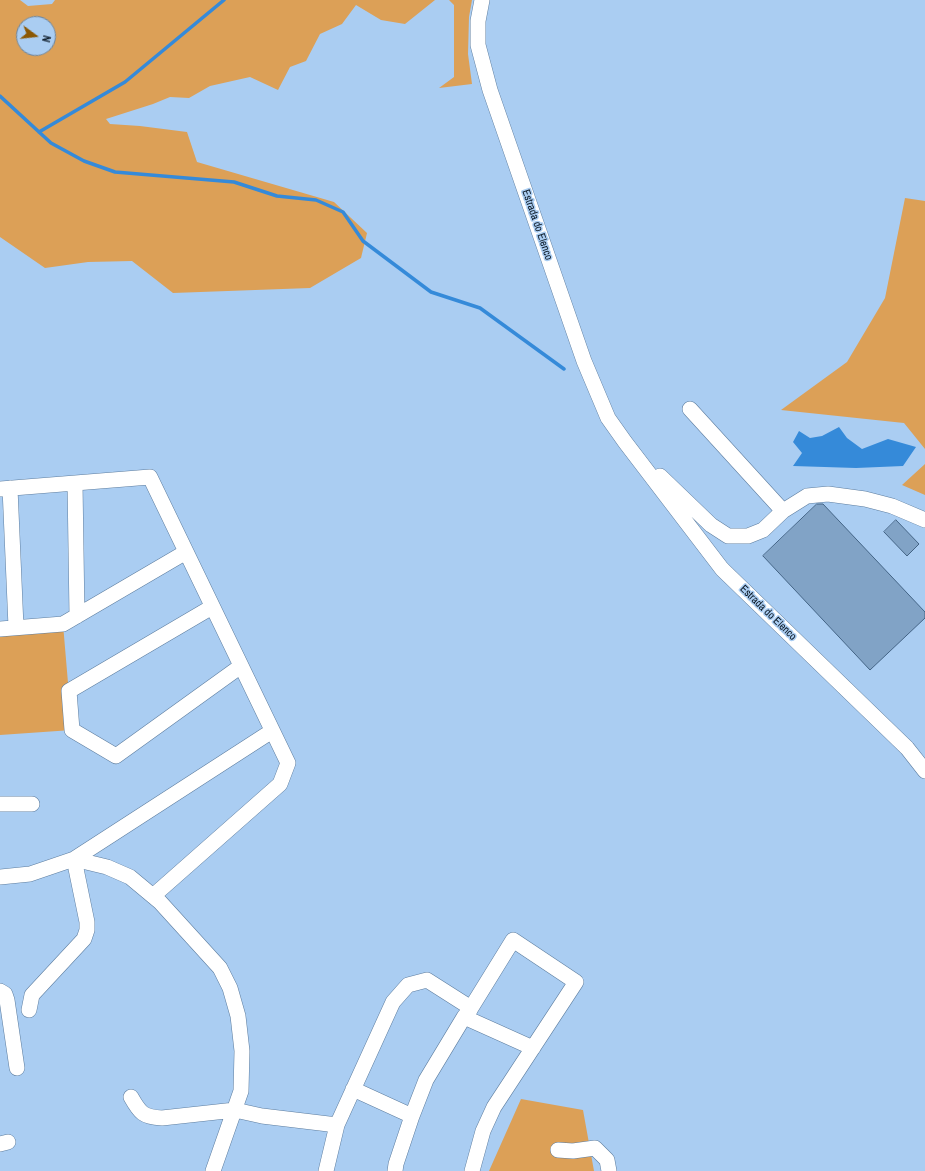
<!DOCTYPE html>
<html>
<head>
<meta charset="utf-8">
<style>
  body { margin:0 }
  #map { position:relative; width:925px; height:1171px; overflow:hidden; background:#aacdf2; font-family:"Archivo Narrow",sans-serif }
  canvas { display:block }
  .north { position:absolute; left:16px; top:16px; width:40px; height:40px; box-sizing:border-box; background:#aacdf2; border:1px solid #6a85a0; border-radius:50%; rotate:105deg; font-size:11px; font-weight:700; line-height:16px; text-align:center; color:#0b1825 }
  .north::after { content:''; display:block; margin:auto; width:14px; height:18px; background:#8b5804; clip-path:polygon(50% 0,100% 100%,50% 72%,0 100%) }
</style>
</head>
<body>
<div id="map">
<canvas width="925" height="1171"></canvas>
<div class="north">N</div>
</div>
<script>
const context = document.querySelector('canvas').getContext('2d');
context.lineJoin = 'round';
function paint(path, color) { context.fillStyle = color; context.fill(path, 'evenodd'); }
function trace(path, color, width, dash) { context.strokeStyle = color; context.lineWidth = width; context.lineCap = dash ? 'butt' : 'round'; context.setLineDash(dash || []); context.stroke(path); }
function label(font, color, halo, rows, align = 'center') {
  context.font = font + ' "Archivo Narrow",sans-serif'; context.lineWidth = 3; context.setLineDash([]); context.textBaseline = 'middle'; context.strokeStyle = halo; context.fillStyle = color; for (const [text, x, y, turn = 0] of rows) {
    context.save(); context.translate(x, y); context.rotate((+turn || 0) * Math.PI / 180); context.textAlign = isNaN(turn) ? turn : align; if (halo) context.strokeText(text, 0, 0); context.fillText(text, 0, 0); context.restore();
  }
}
paint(new Path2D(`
  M0,0H20L28,6L52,4L55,0H435L405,24L381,20L356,5L342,24L320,34L306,61L290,67L278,90L250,77L210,86L189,98L170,97L153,104L106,119L110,124L140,126L187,132L197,162L334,202L367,233L361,258L310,288L173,293L132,261L88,262L45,268L0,237ZM24,24H48V48H24Z
  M449,0H472L469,17L468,54L472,84L439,88L454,77V5Z
  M905,198L925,201V449L904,423L781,410L847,362L885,298Z
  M925,464V495L902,485Z
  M63,624L72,730L0,735V629Z
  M521,1099L583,1110L594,1171H489Z`), '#dca057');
paint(new Path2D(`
  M839,427L847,438L862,449L888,439L916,447L903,466L856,468L793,466L802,453L793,442L799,431L810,438L822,436Z`), '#358ad9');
trace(new Path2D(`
  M0,96L51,143L84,161L115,172L234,182L277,196L316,200L343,212L363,241L431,292L480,308L564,369
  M39,132L125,82L224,0`), '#358ad9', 3.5);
const building = new Path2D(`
  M817,504H823L925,612V618L870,670L763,556Z
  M896,520L919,544L907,556L884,532Z`);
paint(building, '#81a3c6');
trace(building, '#446485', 1);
const minor = new Path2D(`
  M482,0L478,21V45L490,90L584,361L608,418L625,442L722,569L907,748L925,771
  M690,409L783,511
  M660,476L711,525L728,536H748L763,530L783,511L807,496L828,494L865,499L892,506L925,520
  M75,483L77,616
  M10,488L16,627
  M0,489L150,477L288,763L280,784L153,896
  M212,607L69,691L72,730L116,756L241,666
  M0,629L63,624L186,552
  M0,804H32
  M0,877L30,874L74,859L107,867L130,877L160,902L220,968L230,988L238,1016L242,1051L241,1091L213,1171
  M0,991L5,994L7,1000L17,1068
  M29,1010L32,995L84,939L87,930V922L74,859L272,731
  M470,1010L464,1017L533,1048
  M353,1089L412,1116L426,1080L464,1017
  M131,1097C140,1113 143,1117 162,1118L235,1110L262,1116L337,1125L393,1002L408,985L427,980L471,1008L513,940L576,982L494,1107L483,1131L472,1171
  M0,1144L8,1142
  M558,1150L573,1151L595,1148L607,1160L609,1171
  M326,1171L337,1125
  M395,1171L396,1164L412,1116`);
trace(minor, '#5d7d9f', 16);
trace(minor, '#fff', 15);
label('11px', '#0b1825', '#aacdf2', [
  ["Estrada do Elenco",537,225,71],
  ["Estrada do Elenco",768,613,44]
]);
</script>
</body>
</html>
